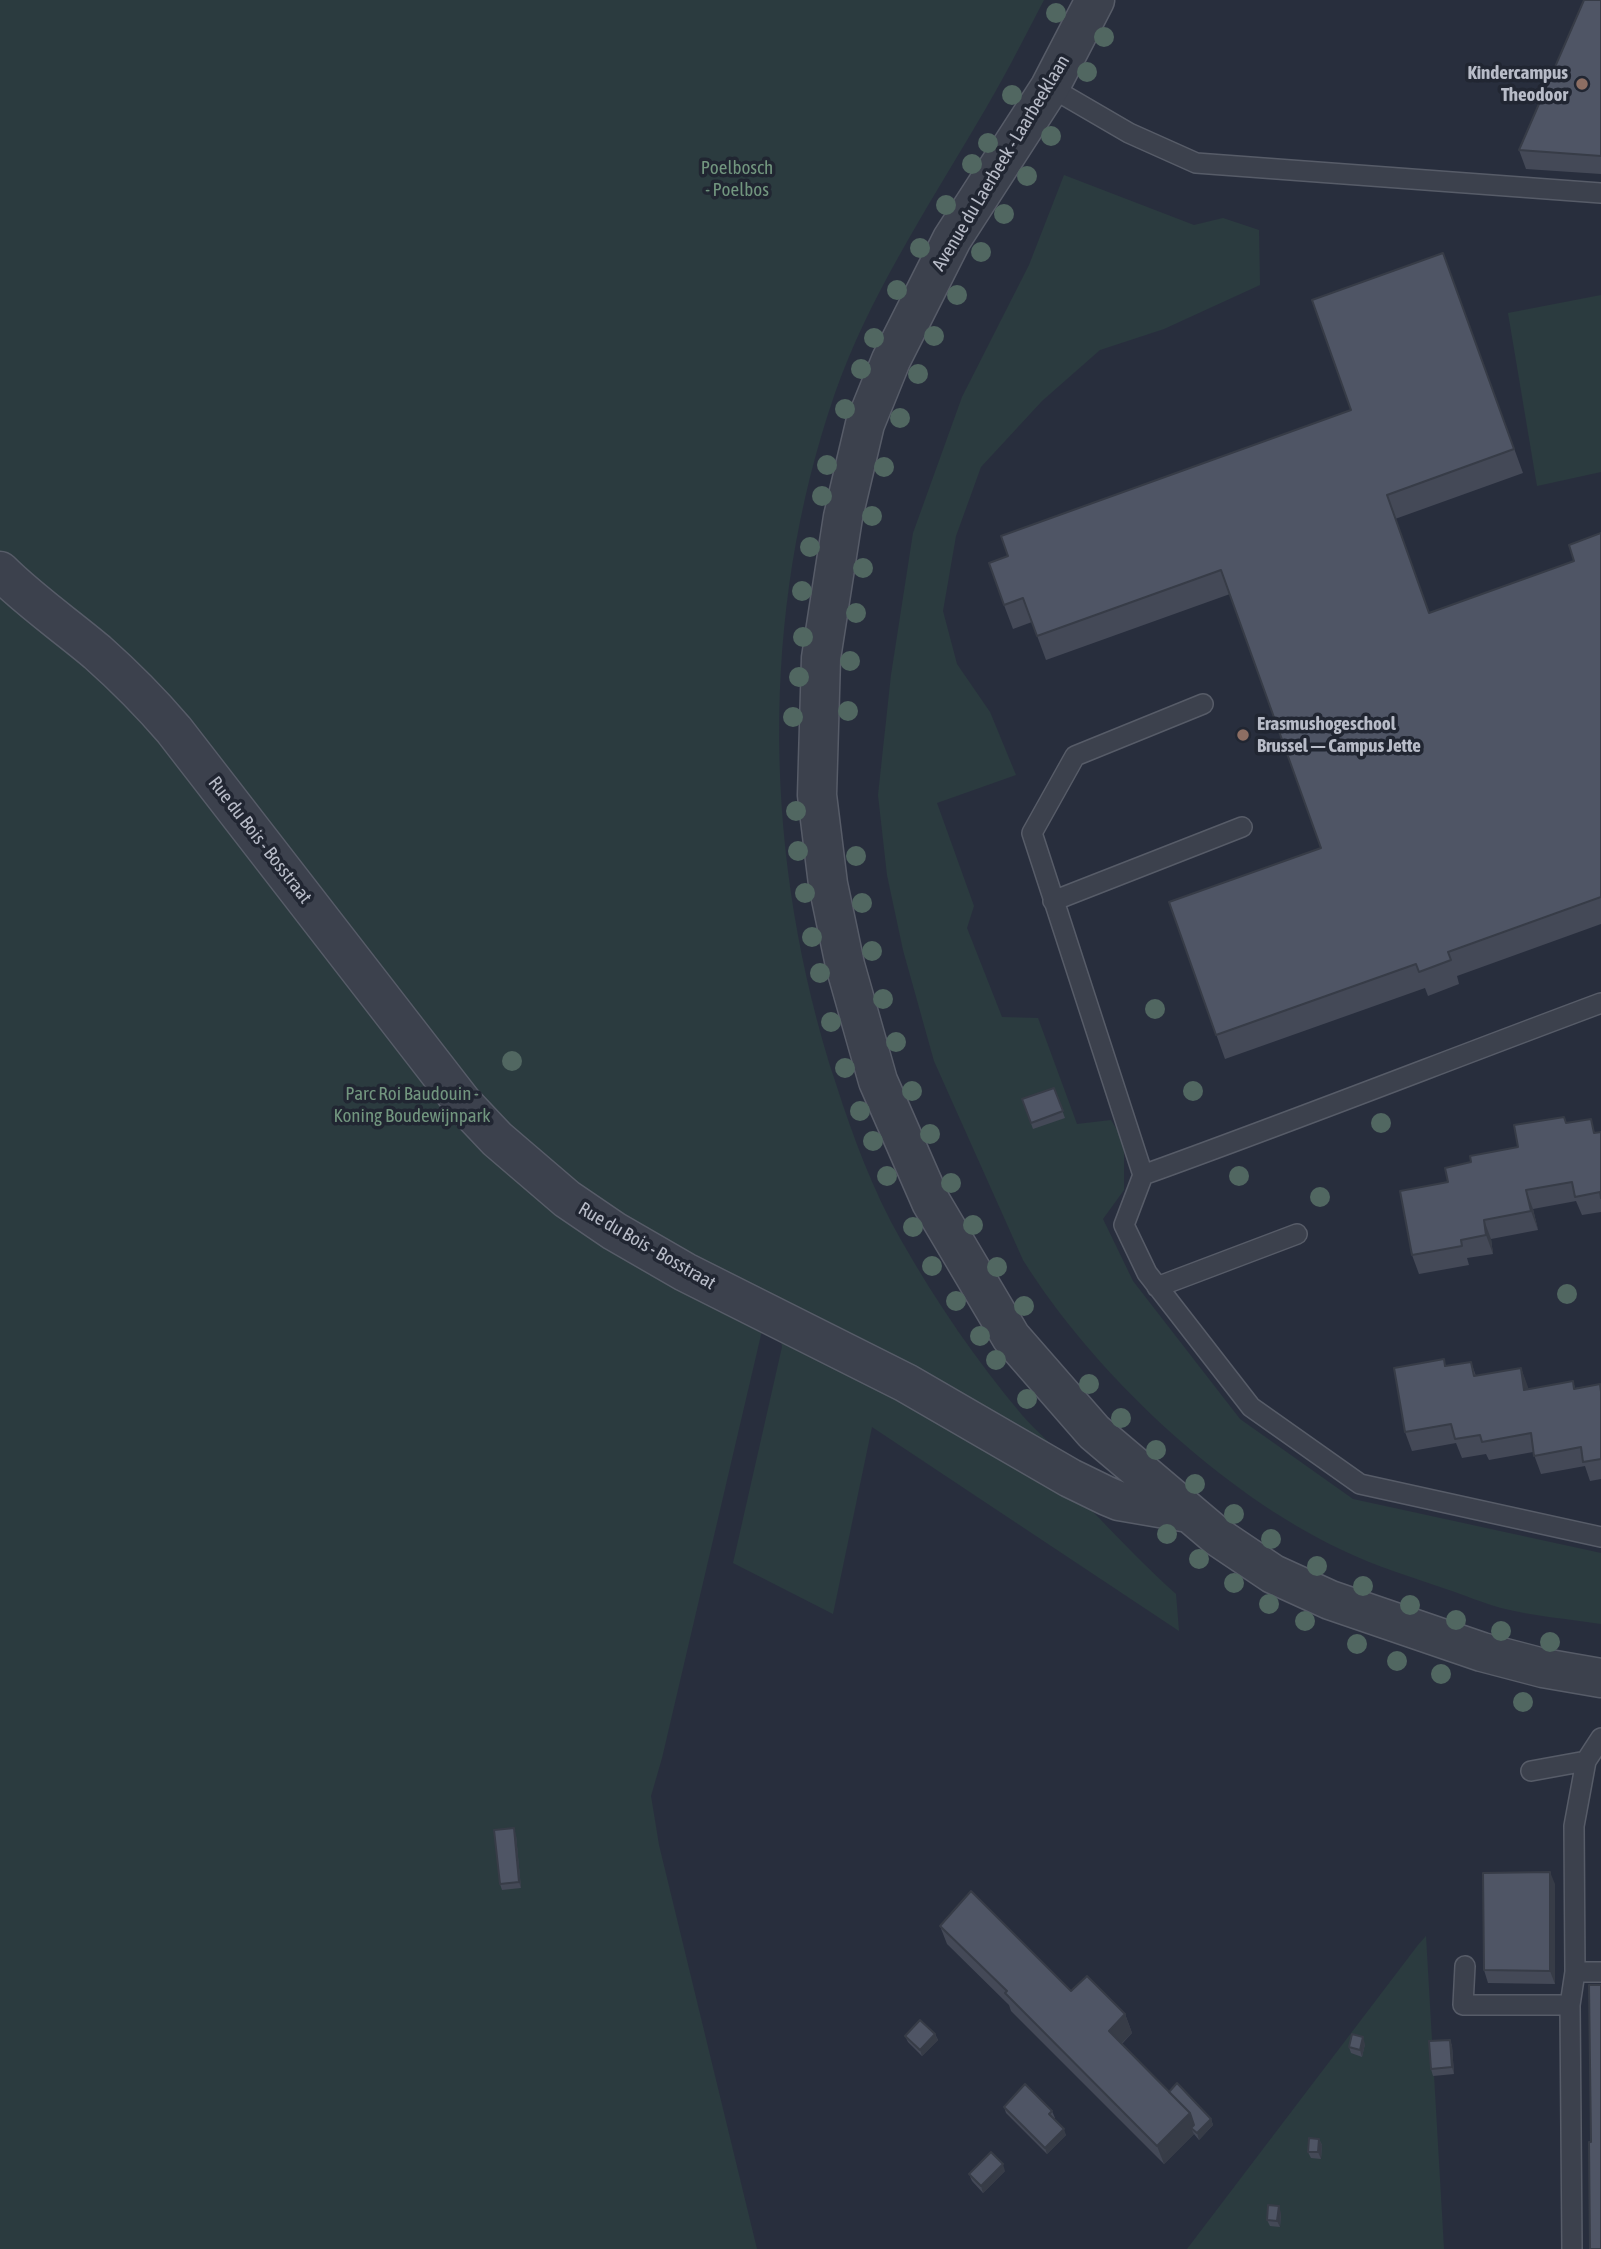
<!DOCTYPE html>
<html>
<head>
<meta charset="utf-8">
<style>
  body { margin:0 }
  canvas { display:block; background:#282e3d }
</style>
</head>
<body>
<canvas width="1601" height="2249"></canvas>
<script>
const context = document.querySelector('canvas').getContext('2d');
context.lineJoin = 'round';
function paint(path, color) { context.fillStyle = color; context.fill(path, 'evenodd'); }
function trace(path, color, width, dash) { context.strokeStyle = color; context.lineWidth = width; context.lineCap = dash ? 'butt' : 'round'; context.setLineDash(dash || []); context.stroke(path); }
function label(font, color, halo, rows, align = 'center') {
  context.font = font + ' "Asap Condensed",sans-serif'; context.lineWidth = 7; context.setLineDash([]); context.textBaseline = 'middle'; context.strokeStyle = halo; context.fillStyle = color; for (const [text, x, y, turn = 0] of rows) {
    context.save(); context.translate(x, y); context.rotate((+turn || 0) * Math.PI / 180); context.textAlign = isNaN(turn) ? turn : align; if (halo) context.strokeText(text, 0, 0); context.fillText(text, 0, 0); context.restore();
  }
}
paint(new Path2D(`
  M0,0H1044C1022,42 1001,84 976,125C925,212 869,297 835,393C758,616 763,860 836,1084C853,1137 873,1191 901,1240C936,1302 976,1360 1022,1415C1037,1433 1058,1448 1071,1467C1076,1475 1073,1484 1076,1493C1080,1502 1093,1511 1100,1519C1125,1545 1149,1570 1176,1594L1179,1631L872,1427L833,1614L733,1563L782,1347L779,1329L764,1322L662,1758L651,1796L659,1845L757,2249H0Z
  M1064,175L1194,225L1223,218L1259,230L1260,285L1164,329L1100,350L1042,401L981,467L956,536L943,611L957,664L990,712L1016,775L937,803L974,906L967,928L1002,1017L1038,1018L1077,1124L1111,1120L1124,1141V1190L1103,1219L1133,1281L1240,1419L1353,1499L1601,1553V1624C1568,1619 1533,1616 1501,1608C1483,1603 1464,1595 1446,1589C1411,1577 1375,1566 1342,1550C1221,1493 1093,1372 1023,1260L934,1061L903,950L887,875L878,795L891,675L913,533L962,397L1029,265Z
  M1601,295V472L1537,486L1508,313Z
  M1426,1936L1444,2249H1187L1418,1945Z`), '#2b3b3f');
const lane = new Path2D(`
  M1050,87L1129,133L1196,163L1601,193
  M1203,704L1075,756L1032,833L1143,1175C1296,1120 1448,1060 1601,1003
  M1053,901L1242,827
  M1143,1175L1124,1225L1147,1273L1251,1407L1360,1484L1601,1537
  M1157,1287L1297,1234
  M1531,1771L1586,1761L1601,1738
  M1465,1966L1463,2005H1570
  M1575,1972H1601
  M1572,2249L1570,2005L1575,1972L1574,1826L1586,1761`);
const street = new Path2D(`
  M1095,0L1050,87L952,239L891,360L865,424L843,517L821,658L817,795L828,884L845,965L878,1081L931,1202L1011,1337L1094,1432L1218,1537L1273,1574L1330,1600L1482,1652L1543,1668L1601,1678
  M0,571C30,601 65,625 97,652C124,676 150,702 174,730L462,1102L497,1139L567,1199L614,1231L685,1272L906,1383L1070,1478L1107,1496L1119,1501L1189,1513`);
trace(lane, '#575c68', 22);
trace(street, '#575c68', 41);
trace(lane, '#3c414d', 19);
trace(street, '#3c414d', 38);
context.fillStyle = '#516761';
for (const [x, y] of [
  [1056,13],
  [1104,37],
  [1087,72],
  [1012,95],
  [1051,136],
  [988,143],
  [972,164],
  [1027,176],
  [946,205],
  [1004,214],
  [920,248],
  [981,252],
  [897,290],
  [957,295],
  [934,336],
  [874,338],
  [861,369],
  [918,374],
  [845,409],
  [900,418],
  [827,465],
  [884,467],
  [822,496],
  [872,516],
  [810,547],
  [863,568],
  [802,591],
  [856,613],
  [803,637],
  [850,661],
  [799,677],
  [848,711],
  [793,717],
  [796,811],
  [798,851],
  [856,856],
  [805,893],
  [862,903],
  [812,937],
  [872,951],
  [820,973],
  [883,999],
  [1155,1009],
  [831,1022],
  [896,1042],
  [512,1061],
  [845,1068],
  [912,1091],
  [1193,1091],
  [860,1111],
  [1381,1123],
  [930,1134],
  [873,1141],
  [887,1176],
  [1239,1176],
  [951,1183],
  [1320,1197],
  [973,1225],
  [913,1227],
  [932,1266],
  [997,1267],
  [1567,1294],
  [956,1301],
  [1024,1306],
  [980,1336],
  [996,1360],
  [1089,1384],
  [1027,1399],
  [1121,1418],
  [1156,1450],
  [1195,1484],
  [1234,1514],
  [1167,1534],
  [1271,1539],
  [1199,1559],
  [1317,1566],
  [1234,1583],
  [1363,1586],
  [1269,1604],
  [1410,1605],
  [1456,1620],
  [1305,1621],
  [1501,1631],
  [1550,1642],
  [1357,1644],
  [1397,1661],
  [1441,1674],
  [1523,1702]
]) { context.beginPath(); context.arc(x, y, 10, 0, 2 * Math.PI); context.fill(); }
paint(new Path2D(`
  M1601,0V174L1526,169L1519,150Z
  M1443,253L1523,473L1395,519L1429,613L1574,561L1601,533V924L1457,976L1459,984L1428,996L1425,988L1225,1059L1169,902L1321,848L1230,594L1046,660L1032,622L1013,629L1004,605L1008,556L1351,410Z
  M1054,1088L1065,1118L1033,1129L1022,1099Z
  M1566,1123L1596,1133L1601,1132V1212L1582,1215L1576,1201L1533,1209L1538,1230L1491,1239L1493,1254L1467,1258L1469,1265L1419,1274L1412,1255L1448,1182L1471,1162L1518,1147Z
  M1471,1362L1476,1376L1521,1368L1528,1389L1573,1381L1575,1388L1600,1384L1601,1388V1479L1590,1481L1585,1466L1541,1474L1533,1452L1489,1460L1486,1454L1462,1458L1456,1443L1412,1451L1405,1432L1447,1366Z
  M516,1835L521,1888L502,1890L500,1884Z
  M1555,1884V1984L1488,1983L1484,1970Z
  M940,1926L1071,1991L1125,2014L1132,2033L1122,2044L1169,2092L1211,2119L1213,2125L1199,2140L1194,2134L1164,2164L1011,2011L1009,2005L947,1944Z
  M935,2034L938,2040L922,2056L908,2042L905,2036Z
  M1450,2040L1452,2046L1454,2074L1433,2076L1431,2069Z
  M1365,2044L1362,2057L1351,2053L1349,2047Z
  M1004,2107L1052,2111L1055,2118H1054L1066,2135L1047,2154L1006,2113Z
  M1319,2139L1322,2145L1321,2159L1311,2158L1308,2152Z
  M1005,2171L983,2193L972,2181L969,2174Z
  M1281,2213L1280,2227L1270,2226L1267,2220Z`), '#444957');
paint(new Path2D(`
  M1526,1190L1533,1209L1538,1230L1531,1211Z
  M1484,1220L1491,1239L1493,1254L1486,1235Z
  M1521,1368L1528,1387L1531,1409L1524,1390Z
  M514,1828L516,1835L521,1888L519,1882Z
  M1550,1872L1555,1884V1984L1550,1971Z
  M1125,2014L1132,2033L1116,2049L1109,2031Z
  M935,2034L938,2040L922,2056L920,2050Z
  M1363,2037L1365,2044L1362,2057L1360,2050Z
  M1450,2040L1452,2046L1454,2074L1452,2067Z
  M1190,2113L1196,2131L1191,2128L1194,2134L1164,2164L1157,2146Z
  M1211,2119L1213,2125L1199,2140L1197,2133Z
  M1064,2129L1066,2135L1047,2154L1045,2148Z
  M1319,2139L1322,2145L1321,2159L1318,2152Z
  M1003,2164L1005,2171L983,2193L981,2186Z
  M1279,2206L1281,2213L1280,2227L1277,2221Z`), '#373c47');
const building = new Path2D(`
  M1584,0H1601V156L1519,150Z
  M1443,253L1514,449L1387,495L1429,613L1574,561L1569,545L1601,533V897L1448,952L1451,960L1419,972L1416,964L1216,1035L1169,902L1321,848L1221,570L1037,636L1023,598L1004,605L989,563L1008,556L1001,536L1351,410L1312,300Z
  M1054,1088L1063,1111L1031,1123L1022,1099Z
  M1564,1117L1566,1123L1591,1119L1594,1133L1601,1132V1198L1600,1192L1575,1197L1572,1182L1526,1190L1531,1211L1484,1220L1486,1235L1461,1240L1462,1246L1412,1255L1400,1191L1448,1182L1445,1168L1471,1162L1470,1156L1518,1147L1514,1125Z
  M1444,1359L1445,1366L1471,1362L1474,1376L1521,1368L1524,1390L1573,1381L1574,1389L1600,1384L1601,1392V1459L1583,1462L1581,1447L1534,1456L1531,1433L1482,1442L1480,1435L1455,1439L1451,1424L1405,1432L1394,1368Z
  M514,1828L519,1882L500,1884L494,1830Z
  M1550,1872V1971L1484,1970L1483,1873Z
  M971,1891L1071,1991L1087,1976L1125,2014L1109,2031L1190,2113L1157,2146L1005,1993L1007,1991L940,1926Z
  M1589,1985H1601V2249H1590L1589,2142H1591Z
  M920,2020L935,2034L920,2050L905,2036Z
  M1352,2034L1363,2037L1360,2050L1349,2047Z
  M1450,2040L1452,2067L1431,2069L1429,2041Z
  M1177,2083L1211,2119L1197,2133L1191,2128L1194,2125L1190,2113L1169,2092Z
  M1025,2084L1052,2111L1049,2114L1064,2129L1045,2148L1004,2107Z
  M1309,2138L1319,2139L1318,2152H1308Z
  M991,2152L1003,2164L981,2186L969,2174Z
  M1268,2205L1279,2206L1277,2221L1267,2220Z`);
paint(building, '#4f5565');
trace(building, '#373c47', 2);
for (const [x, y, r, color] of [
  [1582,84,7,"#8d6e63"],
  [1243,735,7,"#8d6e63"]
]) { const dot = new Path2D(); dot.arc(x, y, r, 0, 2 * Math.PI); context.fillStyle = color; context.fill(dot); trace(dot, '#212632', 2.5); }
label('bold 19px', '#b8bcc8', '#212632', [
  ["Kindercampus",1568,73],
  ["Theodoor",1568,95],
  ["Erasmushogeschool",1257,724,"left"],
  ["Brussel — Campus Jette",1257,746,"left"]
], 'right');
label('19px', '#b8bcc8', '#212632', [
  ["Avenue du Laerbeek - Laarbeeklaan",1001,163,-59],
  ["Rue du Bois - Bosstraat",260,840,52],
  ["Rue du Bois - Bosstraat",647,1246,30]
]);
label('19px', '#72967f', '#212632', [
  ["Poelbosch",737,168],
  ["- Poelbos",737,190],
  ["Parc Roi Baudouin -",412,1094],
  ["Koning Boudewijnpark",412,1116]
]);
</script>
</body>
</html>
